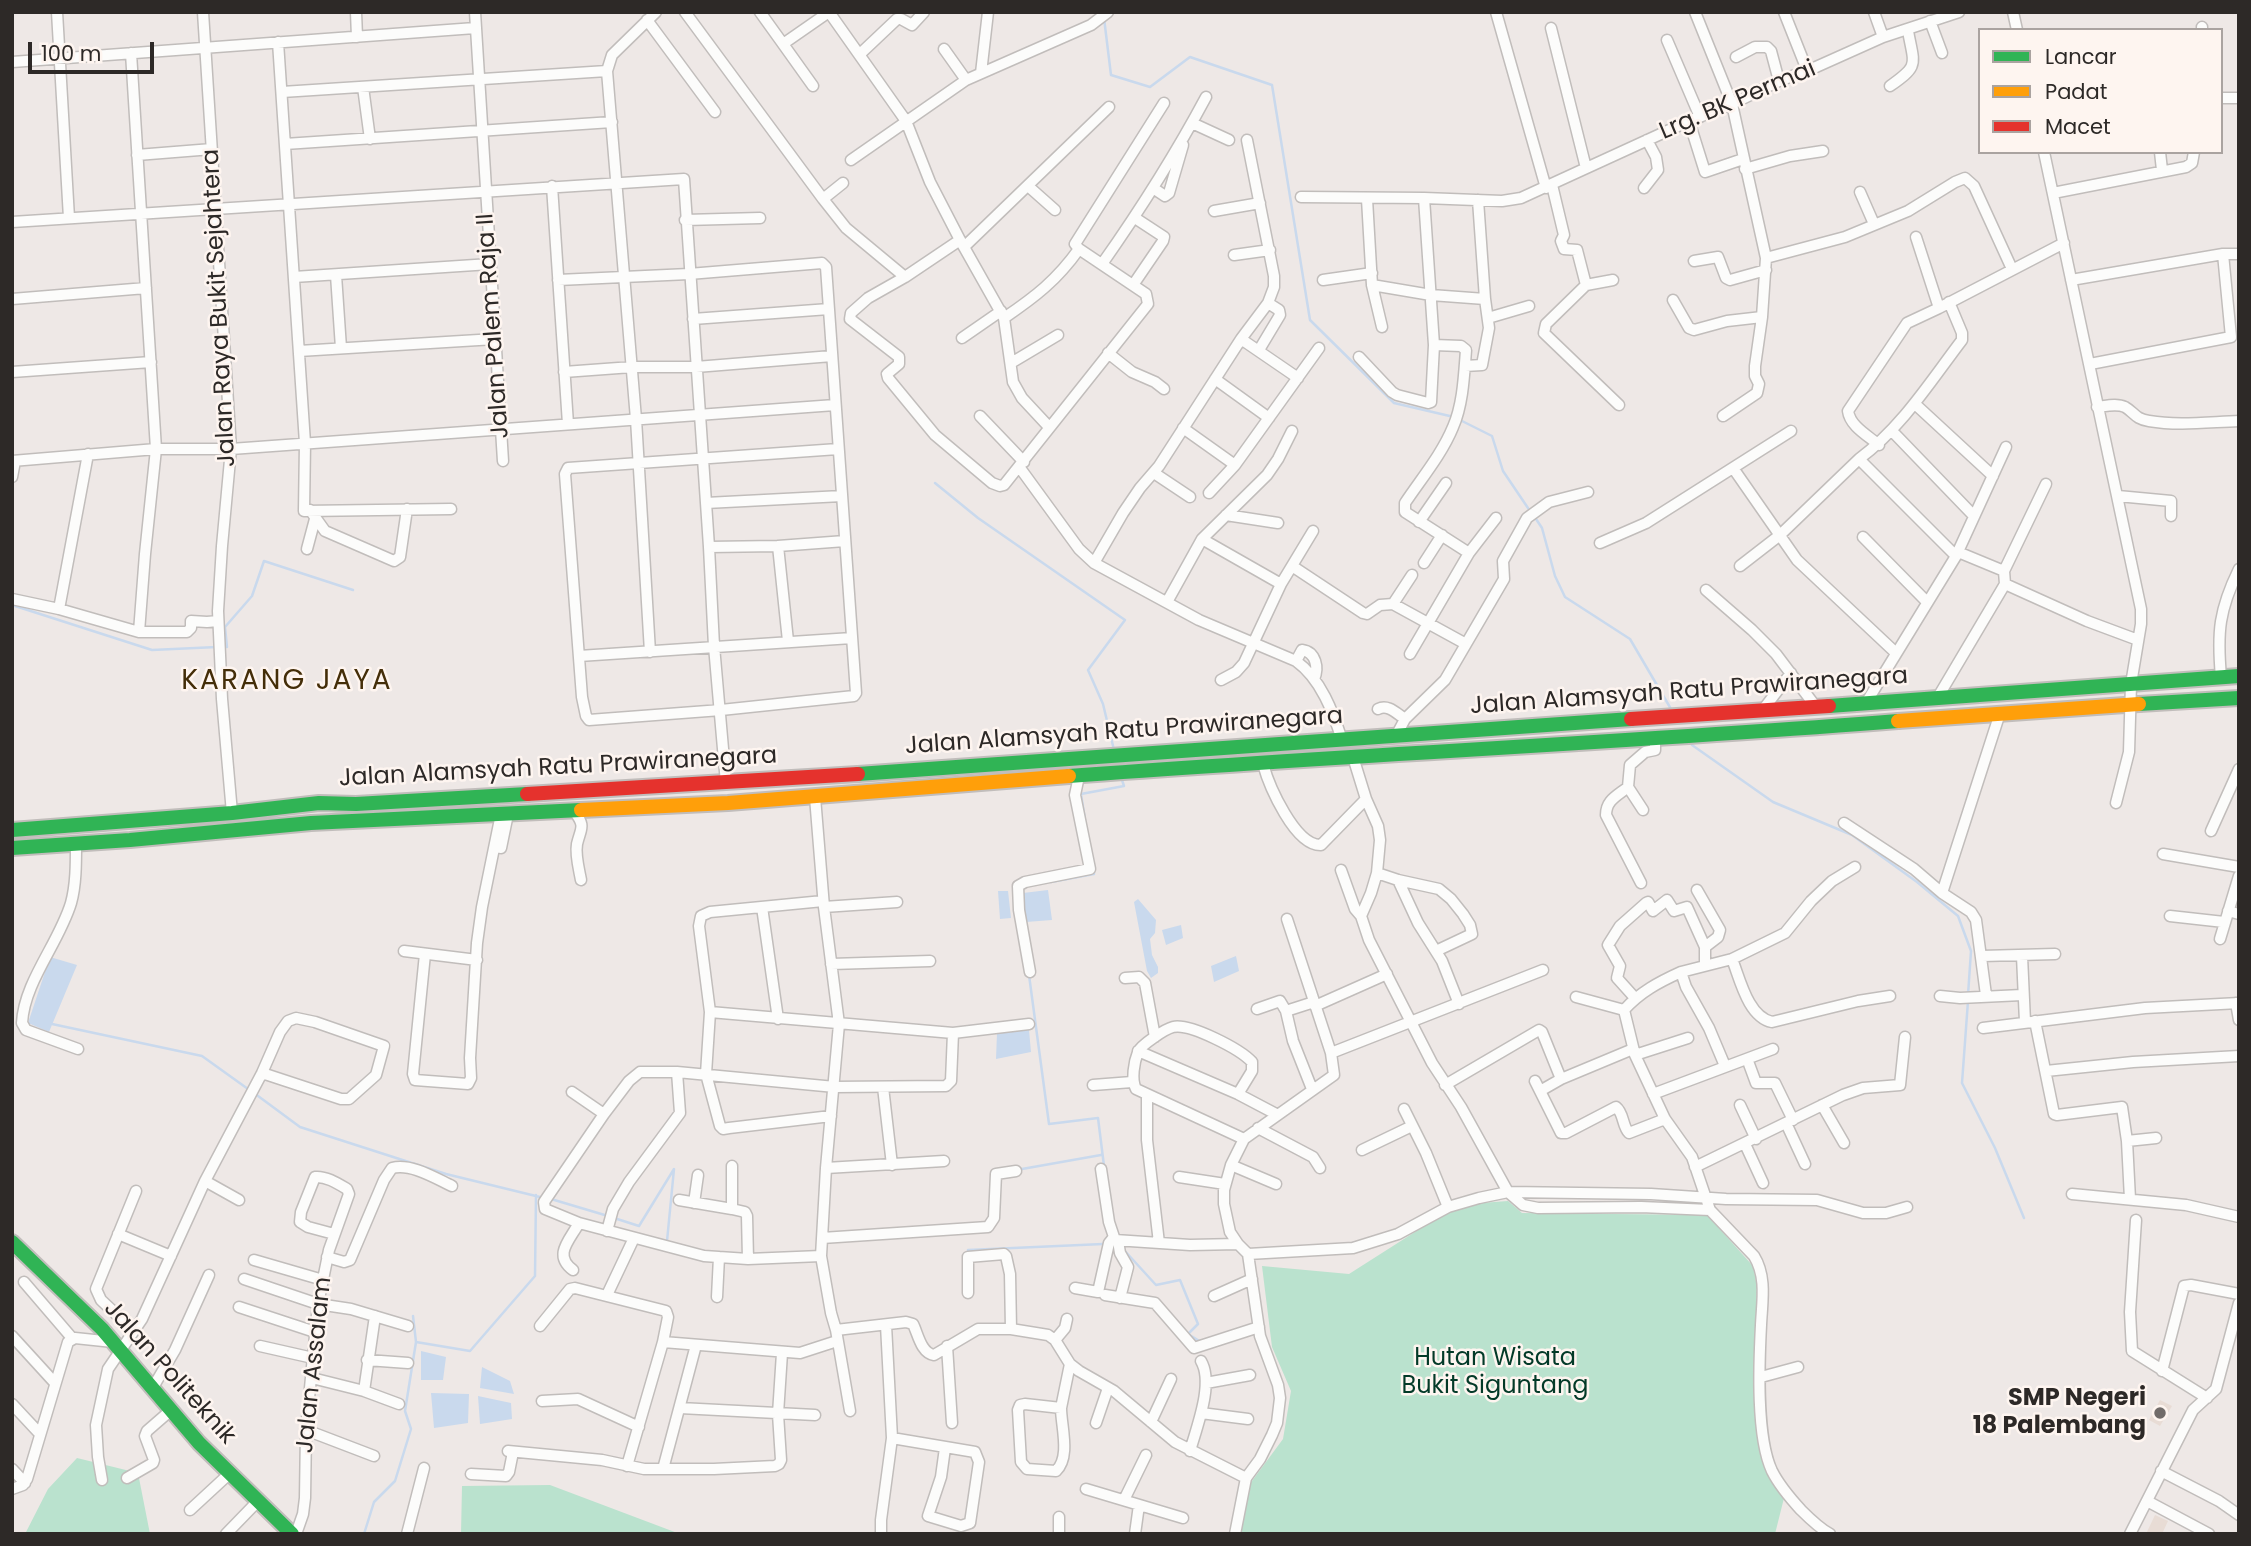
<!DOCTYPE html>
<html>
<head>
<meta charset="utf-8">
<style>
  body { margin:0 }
  #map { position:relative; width:2251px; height:1546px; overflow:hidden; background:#eee8e6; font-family:Poppins,sans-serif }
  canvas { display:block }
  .frame { position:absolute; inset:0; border:14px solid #2d2927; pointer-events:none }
  .legend { position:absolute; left:1978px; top:28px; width:245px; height:126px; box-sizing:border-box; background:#fef5f0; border:2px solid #aaa3a0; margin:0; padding:9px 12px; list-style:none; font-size:21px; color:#2d2927 }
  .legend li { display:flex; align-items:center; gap:14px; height:35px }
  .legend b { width:35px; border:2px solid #aaa3a0 }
  .scale { position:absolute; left:28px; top:42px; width:126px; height:32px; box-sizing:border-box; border:4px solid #2d2927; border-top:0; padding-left:9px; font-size:21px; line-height:24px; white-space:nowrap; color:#2d2927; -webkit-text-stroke:5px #fef5f0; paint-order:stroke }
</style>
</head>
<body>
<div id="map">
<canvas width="2251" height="1546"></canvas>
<div class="frame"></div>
<ul class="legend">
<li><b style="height:9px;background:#30b455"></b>Lancar</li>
<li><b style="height:9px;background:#ff9f0a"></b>Padat</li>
<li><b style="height:9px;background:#e5322d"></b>Macet</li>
</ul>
<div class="scale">100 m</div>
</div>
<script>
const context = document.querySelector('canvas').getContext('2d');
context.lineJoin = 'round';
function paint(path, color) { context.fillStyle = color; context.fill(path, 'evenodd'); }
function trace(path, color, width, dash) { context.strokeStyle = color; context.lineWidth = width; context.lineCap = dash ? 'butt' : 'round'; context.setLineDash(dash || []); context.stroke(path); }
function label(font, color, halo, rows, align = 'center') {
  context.font = font + ' Poppins,sans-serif'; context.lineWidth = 5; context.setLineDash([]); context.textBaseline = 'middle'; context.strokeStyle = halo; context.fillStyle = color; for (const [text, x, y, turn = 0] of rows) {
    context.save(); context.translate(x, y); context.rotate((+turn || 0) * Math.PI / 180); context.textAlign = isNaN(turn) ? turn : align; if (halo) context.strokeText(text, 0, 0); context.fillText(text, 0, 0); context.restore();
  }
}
paint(new Path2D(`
  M2160,1400L2172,1406L2160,1426L2149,1420Z
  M2155,1515L2168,1521L2162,1534H2146Z`), '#e8dcd5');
paint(new Path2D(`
  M1508,1201L1522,1213L1707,1215L1753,1266L1757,1287L1754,1357L1760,1451L1767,1474L1784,1498L1775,1534H1239L1249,1485L1283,1439L1291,1391L1272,1347L1262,1266L1349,1274L1451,1209L1481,1203Z
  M77,1458L138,1473L150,1534H25L48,1489Z
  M550,1485L680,1534H461L462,1486Z`), '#bae2ce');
paint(new Path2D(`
  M1048,890L1052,920L1026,922L1023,893Z
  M998,891H1008L1011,918L1000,919Z
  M1138,899L1156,920L1155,933L1150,939L1152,955L1158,967V973L1151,978L1147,971L1134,902Z
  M1181,925L1183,938L1166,945L1162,930Z
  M1236,956L1239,971L1214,982L1211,966Z
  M50,957L77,965L49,1032L28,1023Z
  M1029,1030L1031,1052L996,1059L997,1033Z
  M421,1351L446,1357L443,1380H421Z
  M482,1367L510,1381L514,1394L480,1388Z
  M431,1393L469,1394L468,1423L434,1428Z
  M478,1396L511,1403L512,1419L480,1424Z`), '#c9d9ed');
trace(new Path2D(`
  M1104,18L1111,75L1150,87L1190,57L1272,85L1310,320L1394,403L1454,417L1492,436L1503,471L1530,511
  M935,483L978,518L1125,620L1088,670L1103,704L1114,750
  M1534,516L1542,528L1555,576L1565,597L1630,639L1671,709
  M12,605L152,650L217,647
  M224,647H227L225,627L252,596L264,561L353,590
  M1692,745L1773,802L1852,835L1917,882L1958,916L1971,951L1968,995
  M1085,820L1081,794L1124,786L1122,780
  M1051,882L1094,874L1093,871
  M1029,975L1049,1124L1098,1118L1104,1166
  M1968,1001L1962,1083L1995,1148L2024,1218
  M52,1024L202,1056L248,1089
  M254,1093L300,1127L446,1174L544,1198
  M1022,1169L1101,1155
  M551,1199L608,1216
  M614,1218L639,1226L674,1169L667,1241
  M1123,1244L1124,1250L1156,1285L1180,1280L1198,1324L1188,1334L1201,1342
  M968,1250L1103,1244
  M416,1342L470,1351L535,1276L536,1195
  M364,1534L374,1502L395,1481L411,1429L405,1411L416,1342L413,1316`), '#c9d9ed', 2.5);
const street = new Path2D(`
  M57,12L69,218
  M203,12L231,449L222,546L218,611L222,699L232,813
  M356,12L357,37
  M475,12L503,461
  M685,12L823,199L843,183
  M760,12L783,44L829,12
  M829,12L906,121L930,182L960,240L1004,318L1013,382L1022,398L1049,427
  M1496,12L1546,188
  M1695,12L1732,104L1766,258L1762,317L1755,366V376L1759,384L1757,393L1723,416
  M1784,12L1807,70
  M1874,12L1883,37
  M2013,12L2017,30
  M647,20L715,112
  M1930,21L1942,53
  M1551,28L1586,168
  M2202,30V27
  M1667,40L1700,117
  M278,42L305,443L304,511L451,509
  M783,44L813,86
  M944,49L966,80
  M131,53L156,449L145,554L139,632
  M860,54L897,19H901L912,25L924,12
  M1736,57L1755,47H1767L1771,51L1779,81
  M12,62L475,28
  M981,73L988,12
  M1890,86C1920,65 1914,65 1908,31
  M363,87L370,139
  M282,92L607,71
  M2221,98H2239
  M1689,121L1705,172L1743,159
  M1192,123L1229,140
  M285,144L612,122
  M2044,152L2141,609V624L2131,684L2129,752L2116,803
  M2160,152L2162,170
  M137,155L212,149
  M851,160L966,80L1091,25L1108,12
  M1745,169L1790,156L1823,151
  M1552,185L1564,235L1561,241L1564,249L1577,250L1586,285L1613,280
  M552,186L568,424
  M1028,186L1055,210
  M1153,188L1165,196L1169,193L1183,145
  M1644,188L1658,170L1656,157L1647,140
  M1860,192L1874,224
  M2053,193L2186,167L2192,163L2194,152
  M1301,197L1424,198L1502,201L1521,198L1689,121L1732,104L1779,81L1816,67L1883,37L1959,12
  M823,199L846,228L905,277
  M1367,199L1372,285L1382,327
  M1214,211L1260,203
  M685,220L760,218
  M12,222L684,179L709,547L714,646L726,783
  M1916,237L1939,308
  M960,240L905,277L868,298L851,313L850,319L899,357V364L887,374L888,378L935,435L992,483L1000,486L1004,485L1148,304L1146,294L1079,249L1075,244L1164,103
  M964,247L1109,107
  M1234,255L1270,250
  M1766,258L1845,237L1908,211L1955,182L1965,178L1974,186L2012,269
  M1694,261L1718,257L1726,278L1730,280L1766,270
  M1102,264C1140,210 1175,155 1206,97
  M336,275L341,348
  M294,277L490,264
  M558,280L689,274L822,263L826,267L856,693L854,696L721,710L589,720L586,716L582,697L565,474L568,468L838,449
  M1323,280L1372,273
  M2071,280L2223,254H2239
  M1133,285L1163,241L1164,237L1135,218
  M1372,285L1431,295L1485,299
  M1586,285L1546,324L1544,333L1619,405
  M12,299L146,288
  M1673,300L1689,328L1694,330L1727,321L1762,317
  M1004,318C1035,297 1057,280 1079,249
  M1488,318L1529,306
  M693,319L829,309
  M962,338L1001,311
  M1241,339L1298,378
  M1259,350L1280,315L1279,310L1268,303
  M299,351L495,339
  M1108,353L1132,372L1155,382L1164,389
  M1359,357L1392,392L1397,395L1428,403L1431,402L1434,345L1424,198
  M1011,363L1058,335
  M2090,364L2231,337L2223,254
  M1465,366L1482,365L1489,328L1485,299L1478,200
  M12,372L151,362
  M564,372L632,367H696L832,356
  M1215,379L1269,418
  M1915,404L1993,476
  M2097,407C2106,406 2117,403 2125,407C2134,412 2135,419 2149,421C2178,426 2209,422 2239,421
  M980,416L1024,462
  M1183,428L1235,465
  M1892,431L1974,516
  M1879,445C1867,435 1850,426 1848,411L1907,323L1939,308L2064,243
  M1859,459C1902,427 1930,382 1962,340V333L1949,302
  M12,461L156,449H231L835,405
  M1020,468L1079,549L1094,563L1199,620L1296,661C1321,679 1333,712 1342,740
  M1733,468L1797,560L1896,653
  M1154,473L1190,497
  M12,477L15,461
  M1209,493L1235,465L1319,348
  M2118,496L2171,501V516
  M706,503L842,496
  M310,510L325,531L394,561L400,557L407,509
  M1226,515L1278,523
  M1419,522L1446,483
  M1863,537L1926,601
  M1202,539L1281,584
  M1600,543L1646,523L1791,431
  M778,546L788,641
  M709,547L778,546L845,541
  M307,549L315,519
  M1958,552L2004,571L2005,584L2087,621L2138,640
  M1469,553L1496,518
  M1094,563L1123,513L1140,488L1159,466L1241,339L1268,303L1274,287V276L1247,140
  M1424,563L1442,535
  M1292,566L1363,613L1367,614L1380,605L1393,604L1466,644
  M1740,566L1780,535L1859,459L1956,556
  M2004,571L2046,484
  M1706,590L1752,630L1776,654L1816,707
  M12,599L59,609L139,632H187L191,628V621L207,622L218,621
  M1167,602L1202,539L1267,475L1278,459L1292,431
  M1393,604L1412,575
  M59,609L88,454
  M650,652L636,419L607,71L612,55L656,12
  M1410,654L1469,553L1405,512V503C1421,479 1442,454 1453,427C1463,404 1464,376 1466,350L1461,346L1434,345
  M579,656L852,638
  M1296,661L1302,650C1316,652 1319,668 1314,679
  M2221,677C2217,632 2219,610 2239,569
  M1221,680L1236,672L1244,663L1281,584L1313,531
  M1938,697L2005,584
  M1866,703L1956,556L2006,447
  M1378,709C1388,704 1396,713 1405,719
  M1762,711L1791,673
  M1396,736L1405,719L1445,680L1504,579L1503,561L1527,518L1549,502L1588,492
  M1353,757L1366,799L1378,826L1380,840L1377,873L1371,893L1361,916L1369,940L1432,1063L1461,1107L1508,1192L1523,1205L1538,1208L1641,1207L1710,1210
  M1263,764C1269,786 1295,846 1321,845L1366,799
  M1628,787L1643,810
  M815,797L824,907L839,1024L826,1168L821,1256L831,1313L836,1330
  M574,811C586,827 581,827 577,844C575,855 579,869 581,880
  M1844,823L1914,869L1942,893
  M2211,831L2239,769
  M76,844C76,864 76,885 71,903C59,943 24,982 22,1023L26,1030L78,1049
  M501,848L508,814
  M2163,854L2239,867
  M1341,870L1355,909L1361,916
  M1377,873L1398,880L1439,889L1451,899L1463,914L1470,925L1472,934L1436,951
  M1398,880L1418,923L1442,961L1459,1004
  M1641,883L1606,815C1606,800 1617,796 1628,787L1630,765L1645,752L1655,750V740
  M1697,890L1720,930L1718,937L1705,947V965
  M823,901L710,912L701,916L699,926L710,1012L706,1074L720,1126L723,1129L729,1128L831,1116
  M762,907L778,1019
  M824,907L897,902
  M2228,911L2239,914
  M2170,916L2224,922
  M2220,939L2239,876
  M404,951L477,960
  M425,954L413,1074L415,1080L468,1084L471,1078L470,1058L477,943L482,907L501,814
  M1982,956L2055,954
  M2022,956L2025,1022
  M1732,959C1740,979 1748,1017 1772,1022L1858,1001L1890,996
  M831,964L930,961
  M1030,972L1019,910L1018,886L1025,882L1090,869L1075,795L1079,776
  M1681,972C1659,982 1640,992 1624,1010L1635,1055L1665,1119L1692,1157L1710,1210L1754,1256C1767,1277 1762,1302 1761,1325C1759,1364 1756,1437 1772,1471C1779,1485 1790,1498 1801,1510C1810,1519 1819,1528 1830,1534
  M1125,978L1139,977L1145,983L1155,1037
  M1986,995L1976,920L1971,912L1942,893L2000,713
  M1940,996L1960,998L2022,995
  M1576,997L1624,1010
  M1635,998L1617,978L1620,966L1608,945L1620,926L1646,903L1648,902L1653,911L1667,900L1674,911L1687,907L1705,947
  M2236,1003L2239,1020
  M1315,1006L1387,974
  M1257,1009L1280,1001L1286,1011
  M710,1012L953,1033L1029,1024
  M2035,1021L2054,1114L2057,1115L2122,1107L2127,1141L2130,1199
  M1983,1028L2145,1008L2239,1003
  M1138,1051L1238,1094L1276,1114
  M1331,1053L1543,970
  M1635,1055L1688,1038
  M1749,1064L1756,1083H1775L1793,1120
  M1725,1066L1709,1028L1686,987L1681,972L1732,959L1785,933L1811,901L1832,881L1855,867
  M2046,1071L2133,1062L2239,1056
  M1535,1081L1561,1133H1566L1616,1107C1624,1113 1622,1126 1629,1133L1665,1119
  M1093,1085L1132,1082
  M1445,1085L1539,1030L1542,1032L1561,1079L1633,1049
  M883,1087L892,1165
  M1312,1089L1293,1041L1286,1011L1314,1002
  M1540,1091L1561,1079
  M572,1092L604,1114
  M1238,1094L1252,1071V1062C1240,1049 1190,1023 1173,1027C1165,1029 1141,1045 1138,1052C1134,1062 1131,1080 1136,1089L1244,1139
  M1653,1094L1773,1049
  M1147,1095V1140L1159,1243
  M1740,1105L1756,1139
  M1822,1105L1844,1143
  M1404,1109L1426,1153L1448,1207
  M1786,1123L1805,1164
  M1258,1128L1313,1157L1320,1168
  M2127,1141L2156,1138
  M1745,1144L1763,1183
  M1362,1150L1412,1126
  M1231,1165L1276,1184
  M732,1166V1209L745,1212L747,1216L748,1259
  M1695,1167L1843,1095L1863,1088L1900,1085L1905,1037
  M826,1168L944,1161
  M1101,1169L1109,1222L1115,1240L1190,1245L1238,1244
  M1179,1177L1225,1184
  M205,1181L239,1200
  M2072,1194L2186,1205L2239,1217
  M679,1200L732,1209
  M694,1203L698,1175
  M2136,1220L2130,1312L2132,1351L2207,1398
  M607,1231L613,1209L629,1182L680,1113L677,1072
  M118,1234L171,1256
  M822,1238L988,1227L994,1218L996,1174L1016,1171
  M1118,1241L1120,1253L1128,1267L1120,1298
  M1248,1254L1353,1248L1398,1234L1448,1207L1479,1198L1508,1192L1651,1194L1726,1199L1817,1200L1863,1213H1886L1907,1207
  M821,1256L748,1259L704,1256L579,1223L545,1209L544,1202L604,1114L629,1081L640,1072H677L835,1087L946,1086L951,1081L953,1033
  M327,1257L344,1262L350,1260L384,1180L392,1168C411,1163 435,1178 452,1186
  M254,1260L323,1280
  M573,1270C553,1255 569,1241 579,1223
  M244,1279L318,1304L351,1309L408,1326
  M24,1282L72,1338
  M1075,1288L1098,1292L1109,1243L1113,1238
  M968,1293V1257L1004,1254L1006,1256L1010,1274L1011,1329
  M607,1295L634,1238
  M1105,1295L1155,1303L1194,1348L1259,1327
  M1214,1296L1252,1279
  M717,1297L719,1257
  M239,1307L315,1332
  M540,1326L570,1289L575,1288L666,1311L668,1317L663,1342
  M134,1331L101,1300L96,1289L136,1191
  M12,1336L54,1382
  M1055,1340L1065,1328L1067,1319
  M260,1346L313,1358
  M947,1346L952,1423
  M367,1360L408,1363
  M2162,1371L2184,1286L2191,1285L2239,1294
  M1761,1377L1798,1367
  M312,1378L364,1391L399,1404
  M1206,1383L1250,1375
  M152,1389L175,1350L209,1275
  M364,1391L375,1316
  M542,1401L578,1399L639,1427
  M12,1404L40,1434
  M1025,1404L1061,1408C1061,1426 1071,1457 1056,1471L1027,1469L1021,1462L1018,1410L1020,1405Z
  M680,1408L815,1415
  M1061,1408L1070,1364
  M850,1411L836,1330L906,1322L913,1324C918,1334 921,1353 934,1355L978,1329H1011L1048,1335L1055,1340L1070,1364L1079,1371L1114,1391L1175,1442L1246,1478
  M1201,1413L1248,1419
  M1151,1422L1171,1379
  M1096,1423L1108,1388
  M306,1430L374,1456
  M892,1438L975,1452L979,1462L970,1523L961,1526L928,1516L941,1477L945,1448
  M508,1451L602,1460L644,1469H714L775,1466L779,1464L781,1460L778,1414L782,1353
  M1190,1451C1197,1426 1214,1383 1201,1361
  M627,1466L663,1342L800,1353L837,1341
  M12,1469L25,1483
  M663,1469L696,1345
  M2161,1471L2219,1501L2239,1515
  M471,1474L506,1476L509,1472L513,1452
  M127,1478L153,1463L154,1460L145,1436L147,1431L170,1411
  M102,1480L98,1457L96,1425L108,1369L142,1319L205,1181L262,1073L280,1032L288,1021L296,1018L315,1022L384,1046L376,1075L349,1099H341L262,1073
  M12,1489L23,1485L27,1479L68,1342L75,1338L113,1342
  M1086,1489L1183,1518
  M1124,1500L1146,1455
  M2147,1501L2209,1534
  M190,1510L229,1474
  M226,1534L258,1501
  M296,1534L303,1514L305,1498L306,1430L318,1304L329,1250L349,1194L347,1189C337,1183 326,1176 315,1177L301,1212L300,1222L308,1227L334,1234
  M407,1534L424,1468
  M881,1534V1520L892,1438L886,1325
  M1059,1534V1517
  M1135,1534L1139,1505
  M1235,1534L1246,1478L1260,1459L1272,1435L1277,1423L1280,1398L1278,1385L1260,1336L1248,1254L1238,1244L1230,1232L1224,1204V1190L1231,1165L1244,1139L1334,1075L1331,1053L1287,919
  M2130,1534L2193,1410L2216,1389L2239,1303`);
const fast = new Path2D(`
  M2139,704L2239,698
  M1829,706L2239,676
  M858,774L1631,719
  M1069,776C1345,755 1622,743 1898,721
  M12,830L232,813L319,803L356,804L527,794
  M12,848L130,840L311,823L581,810
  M12,1242L102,1329L199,1443L292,1534`);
const slow = new Path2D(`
  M1898,721L2139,704
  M581,810L728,803L1069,776`);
const jam = new Path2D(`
  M1631,719L1829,706
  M527,794L858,774`);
trace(street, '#c1bdbb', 13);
trace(fast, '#c1bdbb', 18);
trace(slow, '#c1bdbb', 18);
trace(jam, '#c1bdbb', 18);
trace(street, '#fcfcfb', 10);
trace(fast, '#30b455', 14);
trace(slow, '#ff9f0a', 14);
trace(jam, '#e5322d', 14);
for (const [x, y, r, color] of [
  [2160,1413,7,"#716c6a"]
]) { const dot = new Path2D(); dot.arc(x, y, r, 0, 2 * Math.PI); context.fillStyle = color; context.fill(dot); trace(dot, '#fef5f0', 2.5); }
label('24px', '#2d2927', '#fef5f0', [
  ["Lrg. BK Permai",1738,101,-23],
  ["Jalan Raya Bukit Sejahtera",220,308,-93],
  ["Jalan Palem Raja II",494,326,-94],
  ["Jalan Alamsyah Ratu Prawiranegara",1689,692,-4],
  ["Jalan Alamsyah Ratu Prawiranegara",1124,732,-4],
  ["Jalan Alamsyah Ratu Prawiranegara",558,768,-3],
  ["Jalan Assalam",315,1365,-84],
  ["Jalan Politeknik",169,1373,48]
]);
label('24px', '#033a28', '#fef5f0', [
  ["Hutan Wisata",1495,1359],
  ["Bukit Siguntang",1495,1387]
]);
label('bold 24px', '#2d2927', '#fef5f0', [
  ["SMP Negeri",2146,1399],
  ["18 Palembang",2146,1427]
], 'right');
context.letterSpacing = '2px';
label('28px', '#442e09', '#fef5f0', [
  ["KARANG JAYA",287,682]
]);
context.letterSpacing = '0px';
</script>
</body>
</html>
